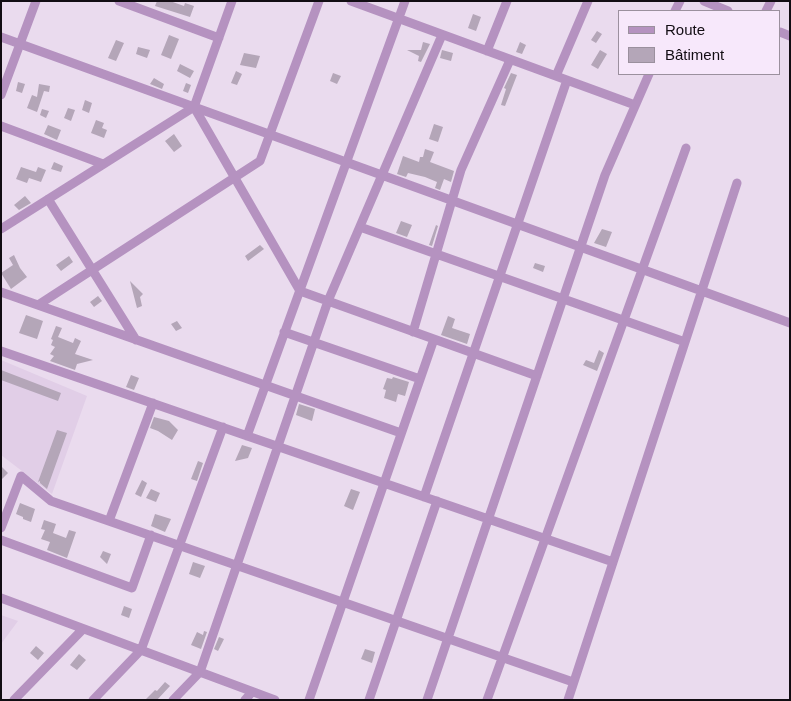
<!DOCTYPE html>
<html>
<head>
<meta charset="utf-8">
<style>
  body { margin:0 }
  #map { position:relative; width:791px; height:701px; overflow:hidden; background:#eadbee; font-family:Arial,sans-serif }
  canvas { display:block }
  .frame { position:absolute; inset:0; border:2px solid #120d13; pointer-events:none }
  .legend { position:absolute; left:618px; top:10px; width:162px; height:65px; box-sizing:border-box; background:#f7e8fb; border:1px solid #9b909e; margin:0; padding:6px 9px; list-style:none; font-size:15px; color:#120d13 }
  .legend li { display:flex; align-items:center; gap:10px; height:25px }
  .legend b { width:25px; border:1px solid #9b909e }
</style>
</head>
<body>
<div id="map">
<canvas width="791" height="701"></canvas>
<div class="frame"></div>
<ul class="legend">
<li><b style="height:6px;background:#b592c0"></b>Route</li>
<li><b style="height:14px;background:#b4a6b8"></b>Bâtiment</li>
</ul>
</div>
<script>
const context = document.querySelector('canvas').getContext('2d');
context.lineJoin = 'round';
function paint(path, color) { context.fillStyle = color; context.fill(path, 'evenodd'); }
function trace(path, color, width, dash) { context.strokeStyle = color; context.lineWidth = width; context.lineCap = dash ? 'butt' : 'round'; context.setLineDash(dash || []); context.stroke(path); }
paint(new Path2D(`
  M1,360L87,396L52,494L1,455Z
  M1,615L18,621L1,644Z`), '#e1cee7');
paint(new Path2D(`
  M157,1H170L184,6L185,3L194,6L190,17L155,6Z
  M473,14L481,17L476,31L468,28Z
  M597,31L602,34L596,43L591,40Z
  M169,35L179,39L171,59L161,55Z
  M116,40L124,43L116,61L108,58Z
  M423,42L430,44L421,62L418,61L419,56L407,50H421Z
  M520,42L526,45L522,54L516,52Z
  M138,47L150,50L147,58L136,54Z
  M442,50L453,53L451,61L440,58Z
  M600,50L607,54L598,69L591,65Z
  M244,53L260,56L256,68L240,65Z
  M180,64L194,71L190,78L177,71Z
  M236,71L242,74L237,85L231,83Z
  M333,73L341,76L337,84L330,81Z
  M511,73L517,75L505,106L501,105L506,89L504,88Z
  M154,78L164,84L162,89L150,84Z
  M18,82L25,84L22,93L16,91Z
  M186,83L191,85L188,93L183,91Z
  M39,84L50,86L49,92L44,91L37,112L27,108L32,95L37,97Z
  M85,100L92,103L89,113L82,110Z
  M68,108L75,110L71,121L64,118Z
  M42,109L49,111L46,118L40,115Z
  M96,120L104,123L102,128L107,130L104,138L91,133Z
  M434,124L443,127L438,142L429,139Z
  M48,125L61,130L57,140L44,134Z
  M174,134L182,146L174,152L165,141Z
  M425,149L434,152L430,162L454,171L451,182L444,179L440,190L435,188L437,182L425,177L408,173L406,177L397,174L403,156L419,162L420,157H423Z
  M54,162L63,166L61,172L51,169Z
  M21,167L36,172L38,167L46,170L41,182L29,178L27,183L16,179Z
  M25,196L31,203L19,210L14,205Z
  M401,221L412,225L407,237L396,233Z
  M436,225L438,226L432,246L429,245Z
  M602,229L612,232L606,247L594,243Z
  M260,245L264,249L248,261L245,256Z
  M14,255L20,268L27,277L11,289L1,273L13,265L9,258Z
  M69,256L73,262L61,271L56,265Z
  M535,263L545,266L543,272L533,268Z
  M130,281L143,294L140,297L142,306L137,308Z
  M98,296L102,301L94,307L90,302Z
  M26,315L43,321L37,339L19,333Z
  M448,316L455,319L452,328L470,334L467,344L441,335Z
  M177,321L182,328L176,331L171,324Z
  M56,326L62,328L58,337L73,343L75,338L81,341L75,354L93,360L77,364L75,370L50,361L54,356L50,354L55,347L51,345L53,340L51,339Z
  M599,350L604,353L597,371L583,365L586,360L594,363Z
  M1,370L61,393L58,401L1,380Z
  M131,375L139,378L134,390L126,387Z
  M393,377L409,382L405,396L398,394L396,402L384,398L386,390L383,389L387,378L392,379Z
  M299,404L315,409L312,421L296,415Z
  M154,417L169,421L178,430L172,440L158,431L150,428Z
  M57,430L67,433L47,489L40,483V481L38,482Z
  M242,445L252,448L248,458L235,461Z
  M198,461L203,463L197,481L191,479Z
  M1,466L8,473L1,480Z
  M142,480L147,483L141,497L135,494Z
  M151,489L160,493L156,502L146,498Z
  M351,489L360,492L353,510L344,506Z
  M20,503L35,509L31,522L23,519V517L16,514Z
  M155,514L171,519L165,532L151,526Z
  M44,520L56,524L53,533L66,538L69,530L76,532L67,558L47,550L50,542L41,539L45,530L41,529Z
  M103,551L111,554L107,564L100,557Z
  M193,562L205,566L200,578L189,574Z
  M124,606L132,609L129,618L121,615Z
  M204,631L207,632L201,649L191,645L197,632L203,635Z
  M219,637L224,639L218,651L214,649Z
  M36,646L44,653L38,660L30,653Z
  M365,649L375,652L372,663L361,659Z
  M79,654L86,660L77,670L70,665Z
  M165,682L170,686L157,700H145L155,690L157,691Z`), '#b4a6b8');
trace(new Path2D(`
  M119,1L219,38
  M351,1L635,105
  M704,1L728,11
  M675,11L680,1
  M766,11L771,1
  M780,32L790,36
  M1,37L790,323
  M487,51L507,1
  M556,76L588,1
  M1,95L36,1
  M194,107L300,291L537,376
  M1,126L103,164
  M48,199L136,340
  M360,227L685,342
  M1,229L194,107L232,1
  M1,292L401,433
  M38,305L260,161L319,1
  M284,332L420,379
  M413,332L461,170L510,60
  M1,351L613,562
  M247,436L405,1
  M424,497L567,80
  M109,521L153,403
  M1,528L21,476L51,501L573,682
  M1,540L132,588L151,535
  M1,598L275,700
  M14,700L83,629
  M93,700L141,650L223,427
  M173,700L200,672L328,301L442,35
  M245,700L252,692
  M309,700L434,339
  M369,700L437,501
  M427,700L605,175L649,74
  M487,700L686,148
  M568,700L737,183`), '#b592c0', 9);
</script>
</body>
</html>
